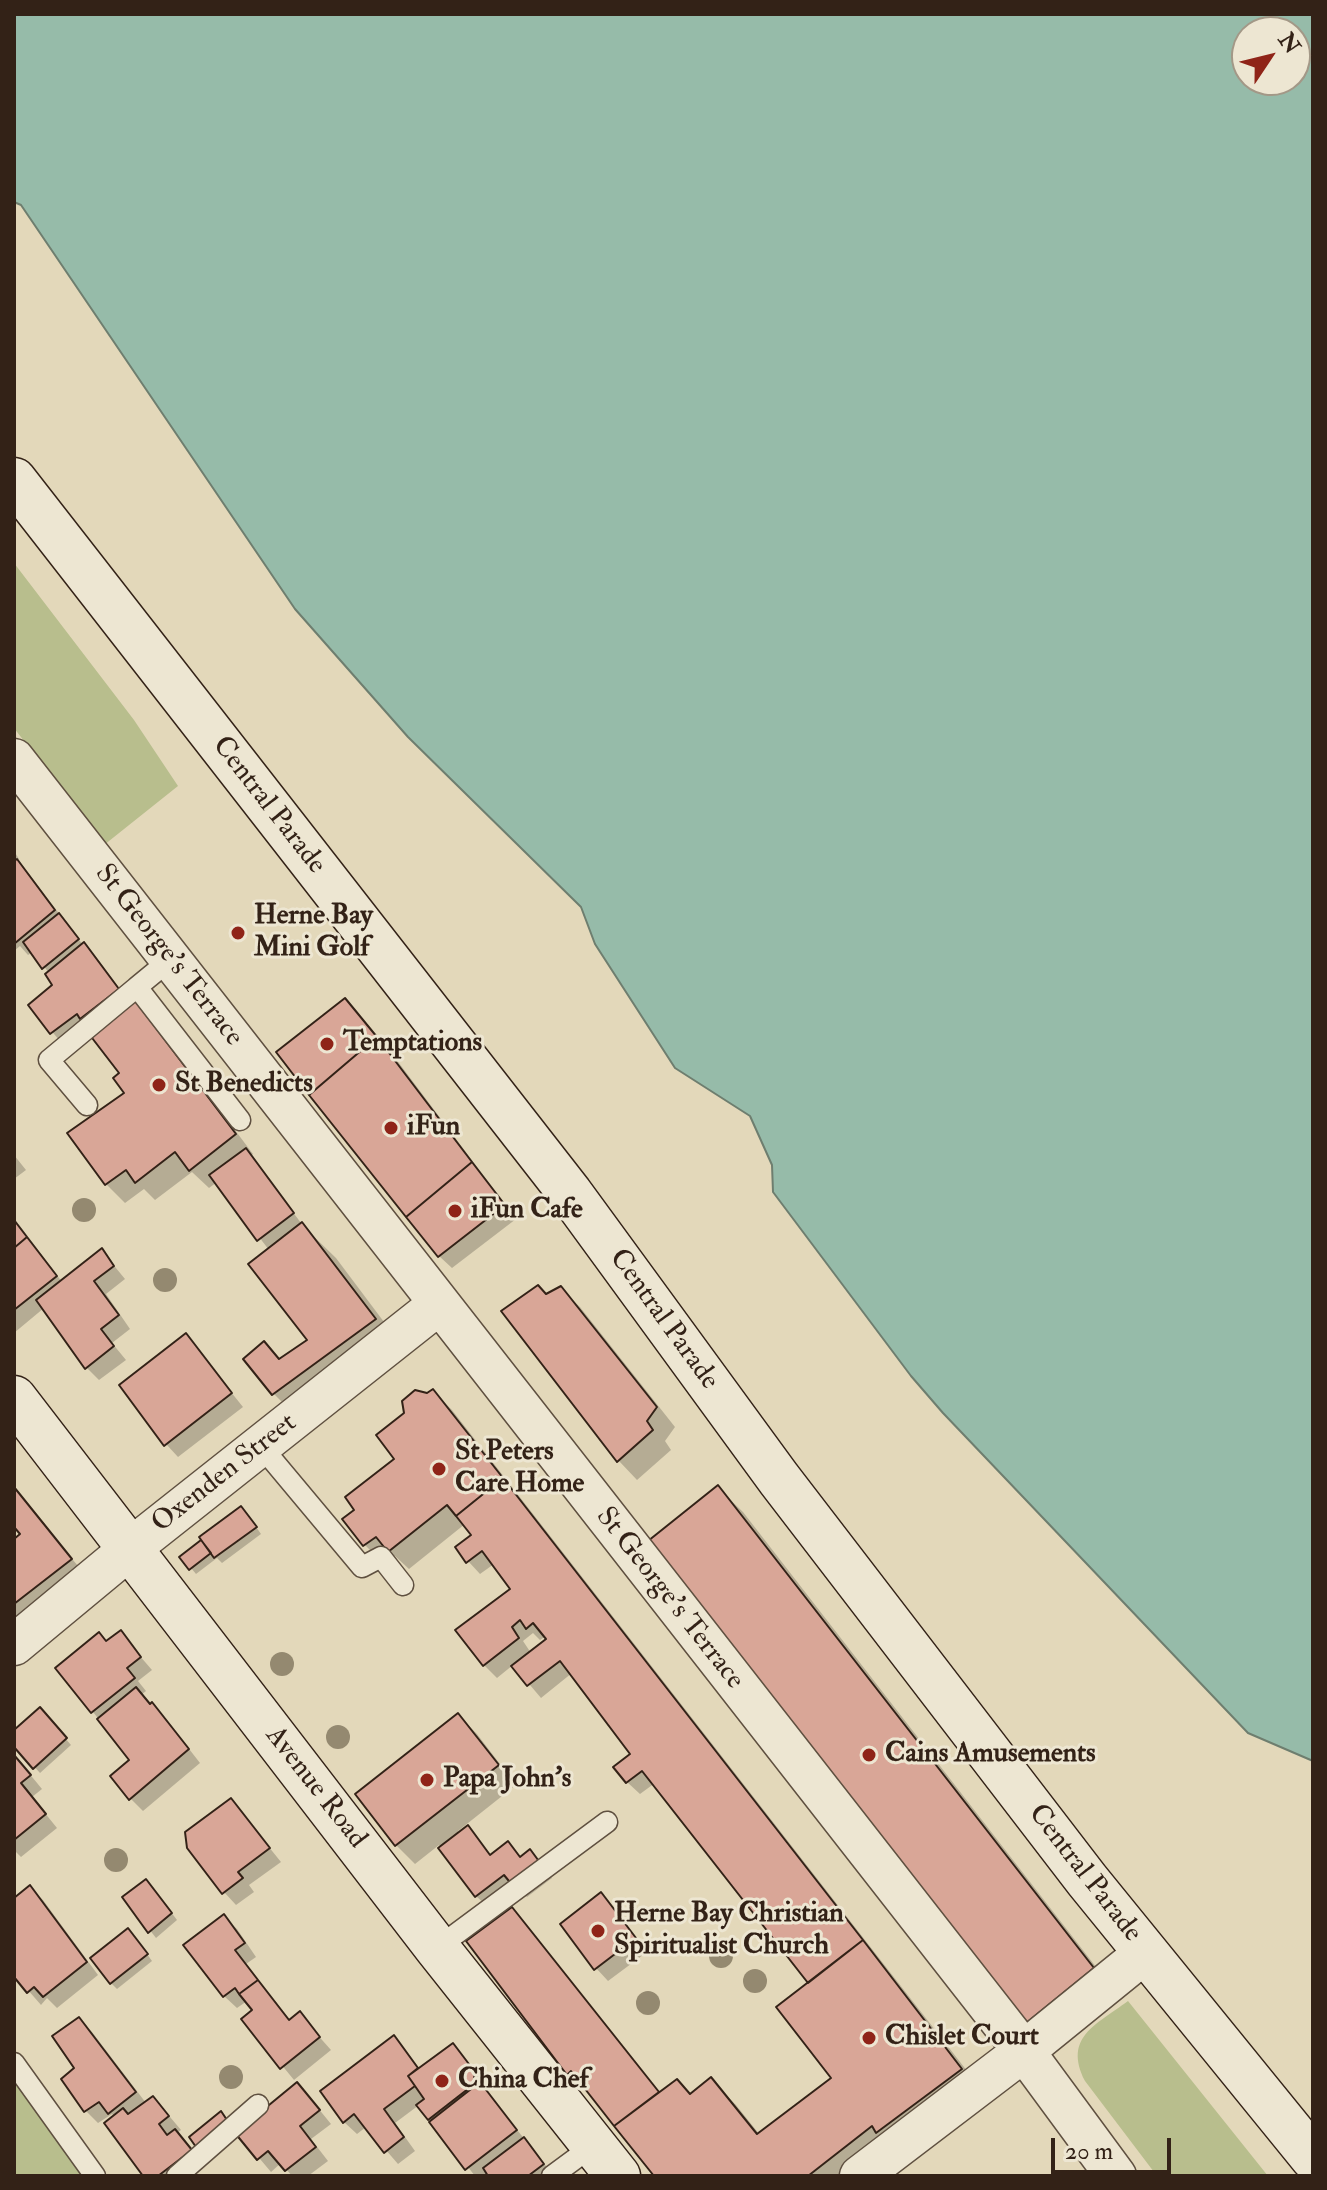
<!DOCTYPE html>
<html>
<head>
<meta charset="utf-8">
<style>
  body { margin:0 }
  #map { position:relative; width:1327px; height:2190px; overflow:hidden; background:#e3d8ba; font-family:"IM FELL Double Pica",serif }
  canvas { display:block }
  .frame { position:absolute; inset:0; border:16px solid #332217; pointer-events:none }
  .north { position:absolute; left:1231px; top:16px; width:80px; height:80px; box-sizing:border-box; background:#ede6d2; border:2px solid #a39887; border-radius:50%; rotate:55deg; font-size:22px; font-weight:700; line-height:32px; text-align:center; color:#332217 }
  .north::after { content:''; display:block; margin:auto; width:28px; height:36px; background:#8f2418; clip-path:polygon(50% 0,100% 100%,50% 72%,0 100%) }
  .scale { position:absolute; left:1051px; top:2138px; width:120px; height:36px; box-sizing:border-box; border:4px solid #332217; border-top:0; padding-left:10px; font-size:24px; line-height:28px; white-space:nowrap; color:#332217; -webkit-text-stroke:6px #ede6d2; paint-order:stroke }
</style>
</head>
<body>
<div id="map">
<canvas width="1327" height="2190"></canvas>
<div class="frame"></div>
<div class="north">N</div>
<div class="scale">20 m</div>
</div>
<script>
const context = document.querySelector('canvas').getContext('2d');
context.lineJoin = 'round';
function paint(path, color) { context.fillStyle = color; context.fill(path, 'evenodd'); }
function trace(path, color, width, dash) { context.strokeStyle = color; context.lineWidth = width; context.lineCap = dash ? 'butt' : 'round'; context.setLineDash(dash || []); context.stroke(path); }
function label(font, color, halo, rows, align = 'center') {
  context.font = font + ' "IM FELL Double Pica",serif'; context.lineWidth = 6; context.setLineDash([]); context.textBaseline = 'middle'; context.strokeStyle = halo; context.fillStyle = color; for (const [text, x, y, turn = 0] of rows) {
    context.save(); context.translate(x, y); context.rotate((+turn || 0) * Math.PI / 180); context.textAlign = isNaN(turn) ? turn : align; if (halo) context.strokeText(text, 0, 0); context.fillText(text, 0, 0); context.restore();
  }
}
paint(new Path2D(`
  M14,563L134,720L178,786L104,845L14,728Z
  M1128,2001L1268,2176H1157L1085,2081C1063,2037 1096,2025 1128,2001Z
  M14,2079L82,2175V2176H14Z`), '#b8be8d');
const water = new Path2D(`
  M14,14H1313V1761L1248,1733L943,1413L911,1376L773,1192L772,1165L750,1116L675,1068L595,944L581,907L408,737L295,609L21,205L14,202ZM1247,32H1295V80H1247Z`);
paint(water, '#96bba9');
trace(water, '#6e7e6f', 2);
paint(new Path2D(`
  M14,851L19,859L16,861L29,874L83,945L96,957L131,1004L152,1020L253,1154L251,1156L304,1227L336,1258L408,1354L307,1427L274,1394L245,1359L281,1361L310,1340L269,1250L217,1182L209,1188L192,1172L155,1200L144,1189L125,1203L106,1184L127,1093L122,1074L92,1034L64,1046L30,1005L55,985L49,973L33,952L28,955L20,946L14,951Z
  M345,1001L396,1059L516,1219L452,1268L439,1256Z
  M14,1155L26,1170L14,1179Z
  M14,1218L62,1282L102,1251L125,1279L106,1294L130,1329L112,1343L126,1360L99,1380L87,1368L44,1308L14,1333Z
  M560,1288L580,1307L675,1427L665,1441L671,1450L637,1480L619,1461L504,1311Z
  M186,1336L243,1407L178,1457L166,1444Z
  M433,1391L452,1410L985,2094L864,2176H657L583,2084L581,2086L568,2073L512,1910L660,2094L691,2096L711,2080L736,2105L760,2135L833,2078L811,1983L655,1783L640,1794L627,1782L633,1754L572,1673L541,1698L513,1665L497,1678L484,1665L513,1589L494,1564L480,1574L468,1561L474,1535L465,1524L409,1569L395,1556L384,1564L365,1545L357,1510L397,1460L427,1396ZM533,1633L540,1640L546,1636L548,1640L531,1653L523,1641Z
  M718,1488L743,1512L1117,1994L1021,2028Z
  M14,1489L83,1572L14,1626V1541L23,1535L14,1523Z
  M247,1514L261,1534L222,1563L217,1558L196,1574L182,1557Z
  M120,1633L152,1670L138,1681L146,1691L141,1695L165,1718L200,1763L143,1811L130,1798L132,1761L58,1668L107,1643Z
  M458,1715L477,1734L516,1785L458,1831L460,1834L468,1828L492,1856L508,1844L522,1858L530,1851L552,1878L527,1897L517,1887L489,1908L476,1896L439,1845L415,1864L396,1845L358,1794Z
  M46,1716L71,1745L40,1773L14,1744V1732Z
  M14,1755L42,1789L32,1797L57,1828L21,1857L14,1850Z
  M231,1800L281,1862L249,1885L254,1892L236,1905L224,1892Z
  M152,1887L177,1920L156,1938L125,1898Z
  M30,1888L43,1900L98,1975L57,2008L47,1998L41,2005L14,1974V1901Z
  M601,1895L647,1952L608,1981L596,1968Z
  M224,1917L237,1929L256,1957L246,1964L291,2021L299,2014L331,2050L294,2080L244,2019L255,2010L247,2001L237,2008L224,1996Z
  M134,1936L152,1961L117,1989L111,1983Z
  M79,2020L92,2032L146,2103L165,2111L181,2130L177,2133L203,2164L187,2176H145L115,2117L112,2114L98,2123L86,2111L77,2069Z
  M394,2038L420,2069L453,2045L465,2058L487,2087L486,2091L554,2176H491L489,2174L475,2176L419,2105L395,2123L415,2151L398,2164L366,2127L357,2134L344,2122Z
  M309,2097L331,2124L311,2139L328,2161L308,2176H292L281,2163L271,2172L238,2133Z`), '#0003');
const building = new Path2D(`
  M17,859L55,910L14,944V861Z
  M59,913L79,939L42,969L23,942Z
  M84,942L119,989L80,1019L77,1014L50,1034L28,1005L52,985L45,974Z
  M345,998L377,1037L309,1095L276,1052Z
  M134,999L236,1134L189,1171L175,1152L135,1183L126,1170L105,1185L67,1133L124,1093L113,1078L119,1073L89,1034Z
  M377,1037L472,1162L406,1217L309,1095Z
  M246,1148L294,1213L257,1241L209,1175Z
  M472,1162L505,1205L438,1257L406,1217Z
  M14,1220L27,1237L14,1248Z
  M302,1222L376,1319L272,1395L243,1359L264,1341L279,1359L307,1340L248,1264Z
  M27,1237L57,1276L14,1310V1248Z
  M102,1248L114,1266L94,1281L119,1315L101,1329L114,1346L85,1369L36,1300Z
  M538,1285L546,1294L561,1286L657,1407L647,1421L653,1430L617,1462L501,1311Z
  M186,1333L232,1393L164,1446L119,1385Z
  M433,1389L503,1478L456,1516L447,1505L388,1552L376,1537L363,1546L342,1519L354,1510L345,1497L394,1459L376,1435L404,1413L402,1401L415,1390L427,1393Z
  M503,1478L863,1940L808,1983L642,1771L626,1783L613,1767L630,1754L560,1661L527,1686L511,1666L546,1639L533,1623L526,1629L520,1620L512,1627L519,1638L483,1666L455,1630L510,1589L482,1551L466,1563L455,1547L471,1535L456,1516Z
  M718,1485L1094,1968L1019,2029L648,1541Z
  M14,1487L72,1559L14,1604V1539L20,1534L14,1527Z
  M241,1506L257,1527L214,1558L199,1537Z
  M201,1540L211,1553L189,1570L179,1557Z
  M121,1630L141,1657L127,1668L135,1678L91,1713L55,1668L99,1632L106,1641Z
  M136,1687L150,1704L152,1702L189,1749L129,1800L110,1776L129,1760L97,1719Z
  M40,1707L67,1738L33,1769L14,1747V1730Z
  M458,1713L499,1765L395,1846L355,1794Z
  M14,1755L31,1775L21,1783L46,1814L14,1840Z
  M231,1798L270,1848L238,1872L243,1878L222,1894L187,1848L185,1832Z
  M468,1825L490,1855L508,1841L520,1857L530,1849L541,1864L513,1886L504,1875L475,1897L438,1848Z
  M146,1879L172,1913L148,1933L122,1897Z
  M30,1885L87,1962L43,1997L34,1987L27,1993L14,1977V1898Z
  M601,1892L636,1938L594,1970L560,1924Z
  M512,1907L659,2092L614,2126L571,2071L567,2075L466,1941Z
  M224,1914L245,1943L235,1950L258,1980L239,1994L235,1988L223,1997L183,1945Z
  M128,1928L148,1954L110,1984L90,1958Z
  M863,1940L962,2069L876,2133L872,2126L808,2176H654L614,2126L677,2079L690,2094L711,2077L757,2134L831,2078L776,2007Z
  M258,1980L289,2020L300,2011L320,2037L280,2069L241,2019L252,2010L239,1994Z
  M79,2017L136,2092L108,2114L99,2102L84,2112L61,2079L74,2068L52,2036Z
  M394,2035L418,2068L408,2076L415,2086L384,2109L404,2137L384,2153L354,2114L343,2123L320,2091Z
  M453,2043L475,2072L473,2085L428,2120L416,2105L424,2099L408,2076Z
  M297,2082L320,2110L300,2126L316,2147L285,2171L268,2151L257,2160L235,2133Z
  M480,2082L517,2130L465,2170L429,2122Z
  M153,2096L169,2116L159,2124L167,2135L175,2129L192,2150L158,2176H143L104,2123L123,2108L128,2114Z
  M221,2111L229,2123L196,2147L189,2137Z
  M524,2137L544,2164L528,2176H488L483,2168Z`);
paint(building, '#d9a697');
trace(building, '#332217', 2);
const lane = new Path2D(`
  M171,959L137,987L240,1120
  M87,1105L49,1060L137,987
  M260,1445L362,1567L381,1557L403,1585
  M437,1948L607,1822
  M14,2063L95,2176
  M177,2176L258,2105
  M552,2176L594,2145`);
const street = new Path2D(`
  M14,759L1024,2051L1116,2176
  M14,1645L131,1548L438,1305
  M860,2176L1024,2051L1146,1952`);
const secondary = new Path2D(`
  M14,480L570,1193L779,1479L1087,1880L1313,2158
  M14,1398L437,1948L618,2176`);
trace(lane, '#5f5040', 23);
trace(street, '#5f5040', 43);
trace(secondary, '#332217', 47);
trace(lane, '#ede6d2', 20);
trace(street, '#ede6d2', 40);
trace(secondary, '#ede6d2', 44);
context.fillStyle = '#948970';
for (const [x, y] of [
  [84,1210],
  [165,1280],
  [282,1664],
  [338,1737],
  [116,1860],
  [721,1956],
  [755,1981],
  [648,2003],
  [231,2077]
]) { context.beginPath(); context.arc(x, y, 12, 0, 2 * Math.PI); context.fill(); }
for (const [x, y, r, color] of [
  [238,933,8,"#8f2418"],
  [327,1044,8,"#8f2418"],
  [159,1085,8,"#8f2418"],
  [391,1128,8,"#8f2418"],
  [455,1211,8,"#8f2418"],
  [439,1469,8,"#8f2418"],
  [869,1755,8,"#8f2418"],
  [427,1780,8,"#8f2418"],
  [598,1931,8,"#8f2418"],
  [869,2038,8,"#8f2418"],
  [442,2081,8,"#8f2418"]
]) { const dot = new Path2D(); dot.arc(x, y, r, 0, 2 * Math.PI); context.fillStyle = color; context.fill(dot); trace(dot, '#ede6d2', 3); }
label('28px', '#332217', '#ede6d2', [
  ["Central Parade",268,806,52],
  ["St George's Terrace",168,956,52],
  ["Central Parade",663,1320,54],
  ["Oxenden Street",225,1474,-38],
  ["St George's Terrace",669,1599,52],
  ["Avenue Road",315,1788,52],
  ["Central Parade",1084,1874,52]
]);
label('bold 28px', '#332217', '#ede6d2', [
  ["Herne Bay",254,917],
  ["Mini Golf",254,949],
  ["Temptations",343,1044],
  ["St Benedicts",175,1085],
  ["iFun",407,1128],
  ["iFun Cafe",471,1211],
  ["St Peters",455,1453],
  ["Care Home",455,1485],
  ["Cains Amusements",885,1755],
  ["Papa John's",443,1780],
  ["Herne Bay Christian",614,1915],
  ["Spiritualist Church",614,1947],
  ["Chislet Court",885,2038],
  ["China Chef",458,2081]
], 'left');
</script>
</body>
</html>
